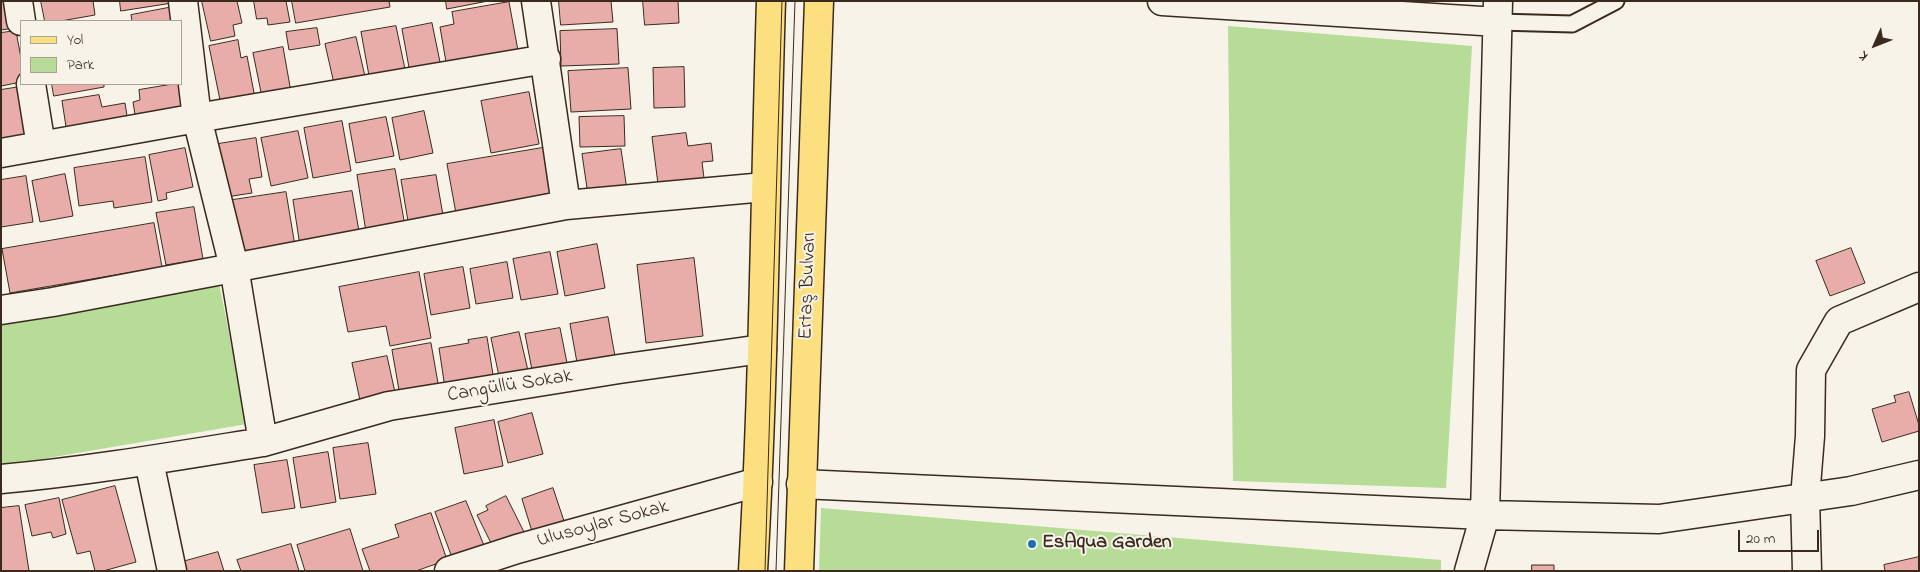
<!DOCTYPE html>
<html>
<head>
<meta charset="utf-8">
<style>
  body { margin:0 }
  #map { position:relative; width:1920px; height:572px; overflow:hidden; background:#f7f3e8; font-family:"Indie Flower",sans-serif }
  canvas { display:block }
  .frame { position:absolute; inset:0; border:2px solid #3b2a1e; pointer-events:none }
  .legend { position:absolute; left:20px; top:20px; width:162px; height:65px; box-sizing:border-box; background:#f7f3e8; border:1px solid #aca397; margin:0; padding:6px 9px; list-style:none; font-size:15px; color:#3b2a1e }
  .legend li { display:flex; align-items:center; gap:10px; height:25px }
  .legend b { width:25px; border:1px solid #aca397 }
  .north { position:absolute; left:1850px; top:20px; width:50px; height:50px; -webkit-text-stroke:4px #f7f3e8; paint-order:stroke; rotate:226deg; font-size:14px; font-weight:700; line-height:20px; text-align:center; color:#3b2a1e }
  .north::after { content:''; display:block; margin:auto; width:18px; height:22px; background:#3b2a1e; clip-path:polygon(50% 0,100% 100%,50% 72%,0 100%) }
  .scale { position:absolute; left:1738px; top:530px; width:81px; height:22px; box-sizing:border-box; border:2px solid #3b2a1e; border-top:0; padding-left:6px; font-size:15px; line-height:18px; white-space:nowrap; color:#3b2a1e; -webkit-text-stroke:4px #f7f3e8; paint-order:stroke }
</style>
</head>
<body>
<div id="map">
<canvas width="1920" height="572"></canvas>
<div class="frame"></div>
<ul class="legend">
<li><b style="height:6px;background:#fce080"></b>Yol</li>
<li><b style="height:14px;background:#b6dc97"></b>Park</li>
</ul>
<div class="north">K</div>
<div class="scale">20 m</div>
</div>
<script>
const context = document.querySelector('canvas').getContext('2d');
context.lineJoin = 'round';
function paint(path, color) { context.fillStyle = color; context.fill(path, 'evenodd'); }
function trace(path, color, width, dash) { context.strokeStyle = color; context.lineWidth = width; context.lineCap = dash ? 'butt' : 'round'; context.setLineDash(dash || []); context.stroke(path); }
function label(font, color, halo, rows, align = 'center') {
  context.font = font + ' "Indie Flower",sans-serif'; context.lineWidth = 4; context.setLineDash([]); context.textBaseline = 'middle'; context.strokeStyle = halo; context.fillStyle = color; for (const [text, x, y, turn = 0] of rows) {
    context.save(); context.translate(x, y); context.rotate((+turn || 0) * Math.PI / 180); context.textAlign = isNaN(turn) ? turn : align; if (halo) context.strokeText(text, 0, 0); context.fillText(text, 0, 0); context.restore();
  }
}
paint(new Path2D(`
  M1228,26L1472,46L1446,488L1233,481Z
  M218,278L247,424L1,466V322Z
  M821,508L1441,560V571H819Z`), '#b6dc97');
const building = new Path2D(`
  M1,1H11L15,28L1,30Z
  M41,1H93L95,15L61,21H45Z
  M120,1H172V3L121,11Z
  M202,1H237L242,23L233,25L235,36L211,41Z
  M254,1H286L290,22L268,25L267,18L257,19Z
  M292,1H389L390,7L296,23Z
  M446,1H488L447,9Z
  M559,1H611L613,22L561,25Z
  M643,1H678L679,23L645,25Z
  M509,2L519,56L447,68L440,27L454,24L452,12Z
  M173,7L176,21H132L131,15Z
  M432,23L441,67L410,73L402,29Z
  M396,26L406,74L370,81L361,32Z
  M317,28L320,45L289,50L286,32Z
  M617,29L619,64L561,66L560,31Z
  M16,31L21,58V82L1,86V33Z
  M356,37L366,81L335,88L325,44Z
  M238,40L241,58L247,56L255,98L221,105L209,46Z
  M283,47L291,92L262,97L253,53Z
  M684,67L685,107L654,108L653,68Z
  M628,68L631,109L571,112L568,71Z
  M52,84H104V87L54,96Z
  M173,84H181L190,111L136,121L133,102L140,100L139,90Z
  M26,86L35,143L1,149V90Z
  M529,92L539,144L491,153L481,101Z
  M99,95L102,107L125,103L128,122L67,133L62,101Z
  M424,111L433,153L400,160L392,118Z
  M624,116L625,146L580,147L579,117Z
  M386,117L394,156L356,163L349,124Z
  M342,121L351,171L313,178L304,128Z
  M298,131L308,178L271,186L261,138Z
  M686,133L688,146L711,143L713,161L702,162L704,178L658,184L652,137Z
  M256,138L262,177L249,179L252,193L226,197L218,144Z
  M548,147L558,202L457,219L447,164Z
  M185,148L193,187L166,193L167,199L158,201L149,155Z
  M621,149L627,190L588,195L582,154Z
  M145,157L152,202L114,208L113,201L79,206L74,168Z
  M395,169L405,226L366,232L357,175Z
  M65,174L73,216L40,222L32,181Z
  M436,175L444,221L409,227L401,180Z
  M26,176L33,222L1,227V180Z
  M352,191L360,237L300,246L293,200Z
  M286,192L295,246L235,256L226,201Z
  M194,207L203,259L166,265L156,213Z
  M154,223L162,267L10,293L2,249Z
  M597,244L605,288L565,296L557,252Z
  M1851,248L1865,283L1830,296L1816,261Z
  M550,252L558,294L521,300L513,259Z
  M694,258L703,336L646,343L637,265Z
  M507,262L513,298L476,304L470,269Z
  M463,267L470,308L431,315L424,274Z
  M419,272L431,338L390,346L386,326L348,332L339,287Z
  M608,317L616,362L578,368L570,324Z
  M560,328L568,368L533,375L525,334Z
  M519,332L529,375L500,381L491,338Z
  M487,337L494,381L445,388L439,348L469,343L468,340Z
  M431,343L439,389L400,396L392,350Z
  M387,356L396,397L361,405L352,363Z
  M1909,392L1919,425V431L1882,442L1872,409L1896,402L1894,396Z
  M532,413L543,454L508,463L498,422Z
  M494,420L503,466L464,474L455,428Z
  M368,443L376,494L340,499L333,448Z
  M328,452L336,502L301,508L293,458Z
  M287,460L295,508L262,513L254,465Z
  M115,486L136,562L103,571H95L90,551L77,554L62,500Z
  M553,488L566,527L534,538L522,499Z
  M506,496L526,536L495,551L477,515L488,510L486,506Z
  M59,498L66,534L53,538L51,532L32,536L25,505Z
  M466,501L485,548L453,560L435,512Z
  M19,506L29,571H1V508Z
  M431,513L447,560L416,571H370L362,549L399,537L395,525Z
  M350,529L363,571H305L297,545Z
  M291,544L299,571H241L237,560Z
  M218,552L224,571H178L175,564Z
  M1919,557V571H1885L1884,565Z
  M1532,565H1554V571H1532Z`);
paint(building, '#e8ada9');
trace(building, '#3b2a1e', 1);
const lane = new Path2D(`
  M1498,22L1572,24L1616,1`);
const street = new Path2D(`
  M18,1L21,21
  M536,1L566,205L765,187
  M1162,1L1498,22
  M31,84L41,146
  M1,153L197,118L546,59
  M1,310L53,302L566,205
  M263,442L389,406L619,369L762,349
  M149,461L172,571
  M1,479C89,471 176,456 263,442L234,267L197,118L183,1
  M801,484L1485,515L1659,519L1851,491L1919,475
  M449,571L517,549L758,482
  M1469,571L1485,515L1498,1
  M1807,571L1805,498L1810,436L1811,370L1839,321L1919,287`);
const primary = new Path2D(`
  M753,571C764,381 765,191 771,1
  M799,571L819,1`);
trace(lane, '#3b2a1e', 19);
trace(street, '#3b2a1e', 31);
trace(primary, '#3b2a1e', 31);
trace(lane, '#f7f3e8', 15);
trace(street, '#f7f3e8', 28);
trace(primary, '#fce080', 28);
trace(new Path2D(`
  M765,571L782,1
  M776,571L795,1`), '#3b2a1e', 1);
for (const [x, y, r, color] of [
  [1032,544,5,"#1f6fb2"]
]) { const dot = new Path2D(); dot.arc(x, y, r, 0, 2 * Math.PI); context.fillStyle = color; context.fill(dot); trace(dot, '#f7f3e8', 2); }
label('20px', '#3b2a1e', '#f7f3e8', [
  ["Ertaş Bulvarı",809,286,-88],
  ["Cangüllü Sokak",510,387,-9],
  ["Ulusoylar Sokak",603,525,-15]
]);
label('bold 20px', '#3b2a1e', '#f7f3e8', [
  ["EsAqua Garden",1042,544]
], 'left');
</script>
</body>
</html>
